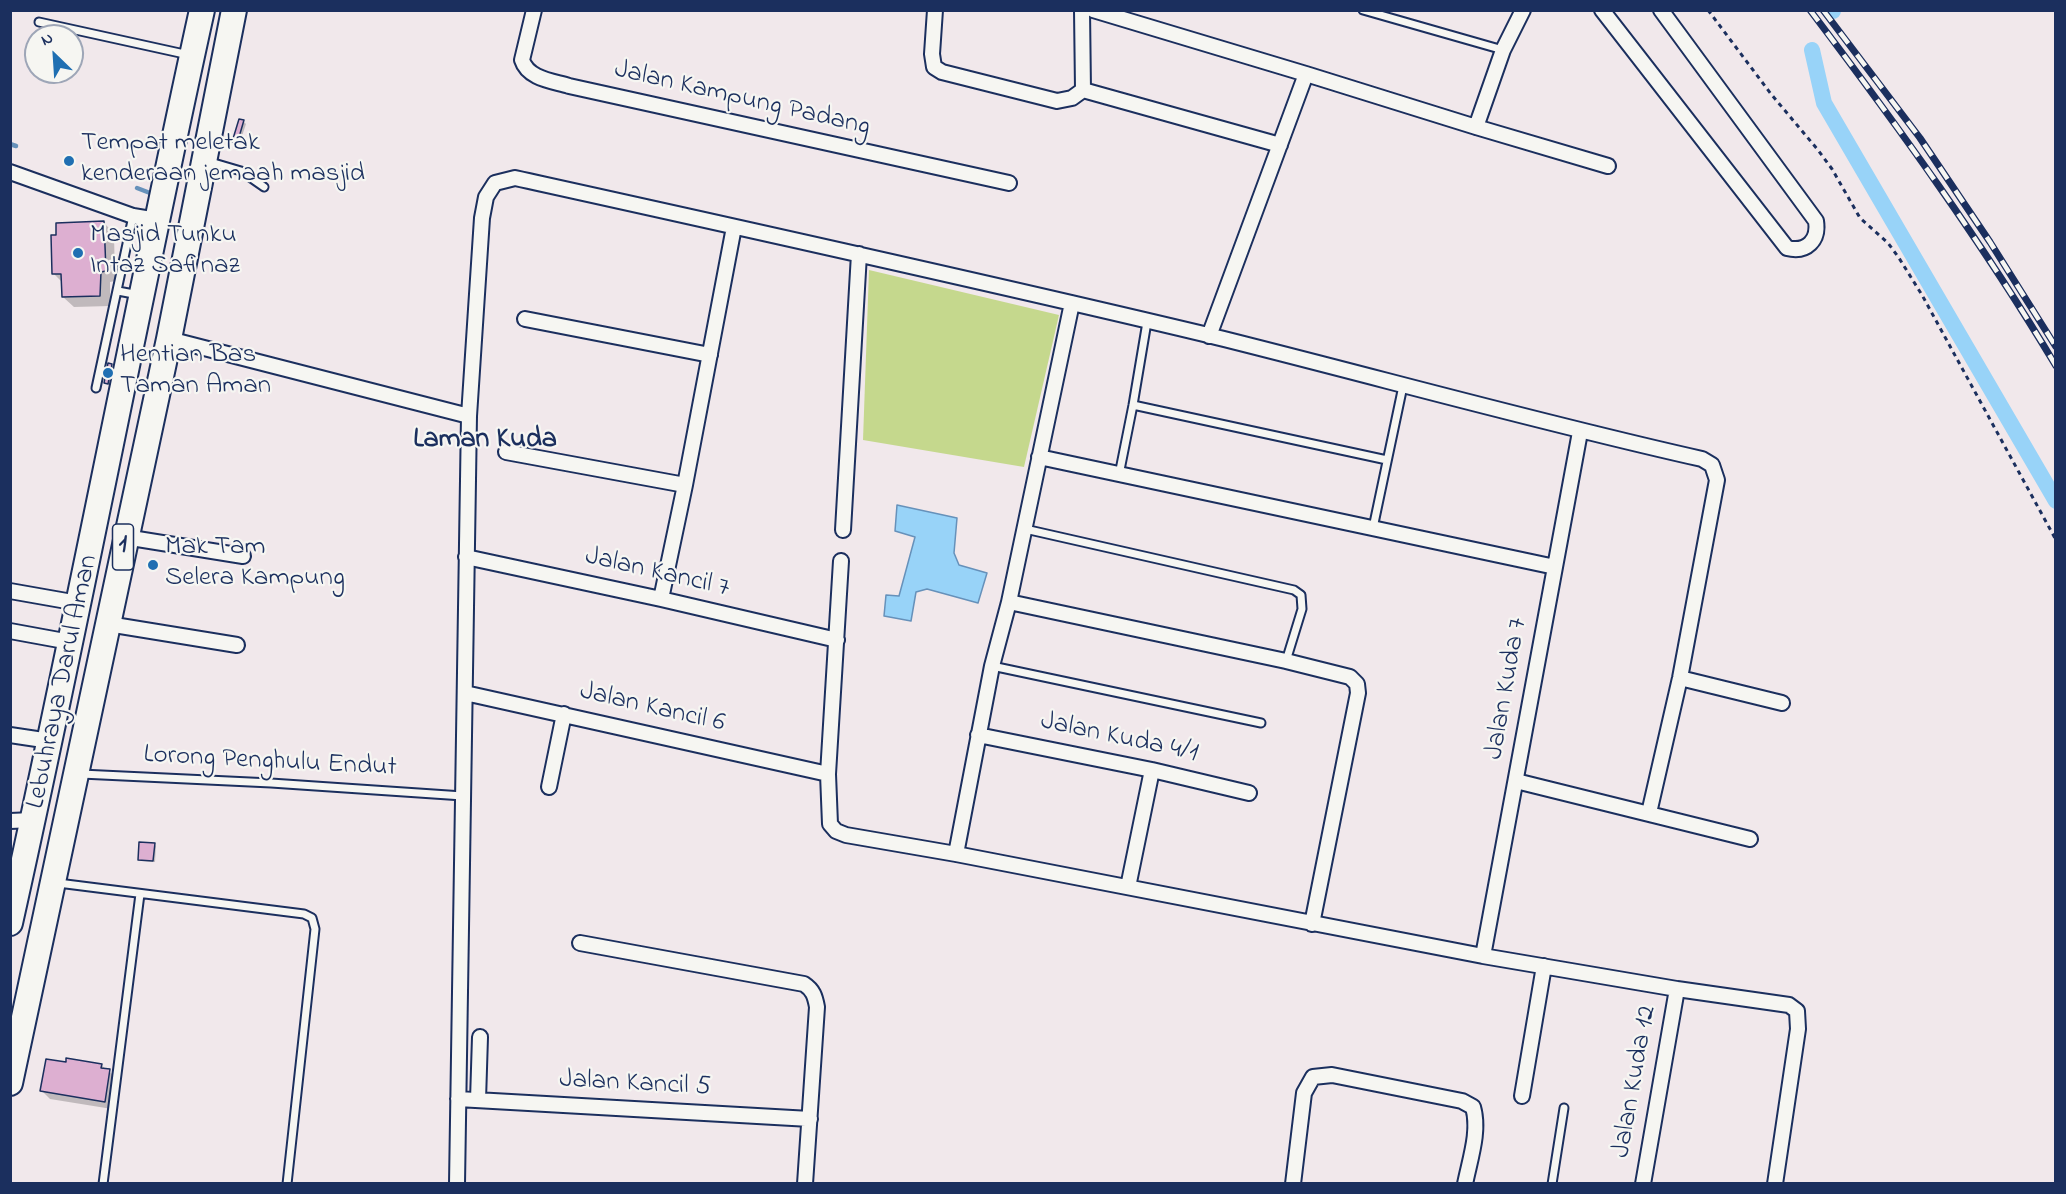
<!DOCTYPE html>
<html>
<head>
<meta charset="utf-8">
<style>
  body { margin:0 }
  #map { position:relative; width:2066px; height:1194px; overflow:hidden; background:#f1e8eb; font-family:"Indie Flower",sans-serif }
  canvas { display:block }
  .frame { position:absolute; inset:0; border:12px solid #1b2f5e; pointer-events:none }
  .north { position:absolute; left:24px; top:24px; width:60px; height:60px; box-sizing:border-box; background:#f6f6f2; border:2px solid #9ea6b7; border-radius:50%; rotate:335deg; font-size:16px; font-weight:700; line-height:24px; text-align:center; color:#1b2f5e }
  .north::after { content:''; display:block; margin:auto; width:21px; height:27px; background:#1f6fb2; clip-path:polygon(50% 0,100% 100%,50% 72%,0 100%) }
</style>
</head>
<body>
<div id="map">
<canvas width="2066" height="1194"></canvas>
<div class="frame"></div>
<div class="north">N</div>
</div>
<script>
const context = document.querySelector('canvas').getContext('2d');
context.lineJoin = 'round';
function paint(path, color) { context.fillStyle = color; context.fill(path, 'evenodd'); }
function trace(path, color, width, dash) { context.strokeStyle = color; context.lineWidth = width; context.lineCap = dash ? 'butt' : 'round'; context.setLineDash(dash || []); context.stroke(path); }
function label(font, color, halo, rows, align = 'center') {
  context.font = font + ' "Indie Flower",sans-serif'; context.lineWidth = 4.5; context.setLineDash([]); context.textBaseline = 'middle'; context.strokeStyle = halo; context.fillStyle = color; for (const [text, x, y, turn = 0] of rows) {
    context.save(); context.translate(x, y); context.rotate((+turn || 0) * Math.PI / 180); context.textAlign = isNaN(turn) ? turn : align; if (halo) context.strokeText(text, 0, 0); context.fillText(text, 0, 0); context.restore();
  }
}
paint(new Path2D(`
  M869,270L1059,315L1024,467L863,440Z`), '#c5d88d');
const water = new Path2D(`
  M897,505L957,518L954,553L959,565L987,573L978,603L927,589L916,592L911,621L884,616L886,595L899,596L915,537L895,531Z`);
paint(water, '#98d3f8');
trace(water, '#6691ba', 1.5);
paint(new Path2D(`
  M244,122L246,124L239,145L234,142Z
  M103,222L114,233L115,281L110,282V306L74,307L63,297V283L53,273Z
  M111,365L113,367L109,385L106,383Z
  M154,844L156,846L155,862L141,861L139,859Z
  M101,1065L117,1078L112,1109L50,1099L42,1091Z`), '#0003');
trace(new Path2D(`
  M10,144L16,146
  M137,188L150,193`), '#6691ba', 4.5);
trace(new Path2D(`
  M1833,11V10
  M1812,50L1824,103L2056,501`), '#98d3f8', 16);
const building = new Path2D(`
  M239,119L244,120L237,144L232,142Z
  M104,221L106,271L101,272L100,296L62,297L61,274H52L51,235H56V223Z
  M108,363L112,364L108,384L104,383Z
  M139,842L155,843L153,861L138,860Z
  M66,1058L102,1064L101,1068L110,1069L105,1102L40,1091L46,1059L66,1062Z`);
paint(building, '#ddafd1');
trace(building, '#1b2f5e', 1.5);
const lane = new Path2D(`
  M1363,10L1503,50
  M39,22L189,55
  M207,161L241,171L264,187
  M118,291L139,295
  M96,388L133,216
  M1133,405L1387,460
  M1119,475L1133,405L1147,322
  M1373,528L1403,386
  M1025,529L1294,590L1301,595L1302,609L1286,661
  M992,666L1261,723
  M81,774L271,783L463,796
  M58,883L304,914L312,918L315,929L287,1184
  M103,1184L140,894
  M1552,1184L1564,1108`);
const street = new Path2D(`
  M534,10L522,60C528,79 553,81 569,86L1009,183
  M935,10L932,54L934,67L942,72L1057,101L1072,98L1083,90L1082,10
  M1093,10L1306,74L1209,336
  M1602,10L1787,248C1807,253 1819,240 1816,221L1661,10
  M1306,74L1476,127L1608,166
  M1083,90L1280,145
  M1476,127L1503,50L1523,10
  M10,172L133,216L157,220
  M1072,303L1009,602L1286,661L1350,677L1357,684L1358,693L1312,924
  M525,319L710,355
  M169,339L469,416
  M506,452L685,485
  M1039,457L1555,567
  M843,530L859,254
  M125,537L243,556
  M466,557L661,599L837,640
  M841,561L828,774L830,824L836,831L846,835L956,854L1483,956L1677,989L1789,1005L1797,1011L1798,1029L1775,1184
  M10,591L78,603
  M661,599L685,485L734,227
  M108,624L237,645
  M10,631L70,642
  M1680,678L1782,703
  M465,693L828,774
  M10,735L50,741
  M978,735L1152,770L1249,793
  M1516,781L1750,839
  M549,787L564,714
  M10,821L33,820
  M956,854L992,666L1009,602
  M1128,887L1152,770
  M580,943L804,984C813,990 815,996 817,1007L805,1184
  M1483,956L1580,432
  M1522,1096L1544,966
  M458,1099L810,1119
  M478,1100L480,1037
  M457,1184L469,416L482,218L486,197L495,183L515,178C746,229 978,280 1208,335C1373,376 1537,422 1702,459L1712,465L1717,480L1680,678L1649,813
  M1293,1184L1304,1093L1313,1077L1332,1075L1462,1101L1473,1107C1480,1131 1470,1159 1465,1184
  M1643,1184L1677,989`);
const highway = new Path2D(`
  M10,923C78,619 135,314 202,10
  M10,1083L169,339L234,10`);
trace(lane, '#1b2f5e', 11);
trace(street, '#1b2f5e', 18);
trace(highway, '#1b2f5e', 28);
trace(new Path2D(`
  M1708,10L1771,94L1818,150L1832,169L1860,218L1888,243L1899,258L1922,295L2056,540`), '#1b2f5e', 3, [4.5, 4.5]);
trace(lane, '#f6f6f2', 7);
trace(street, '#f6f6f2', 14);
trace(highway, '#f6f6f2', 24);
const rail = new Path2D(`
  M1810,10C1897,125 1982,242 2056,366
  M1823,10L1920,138L1990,242L2056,347`);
trace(rail, '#1b2f5e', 7);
trace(rail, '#f6f6f2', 4.5, [14]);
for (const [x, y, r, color] of [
  [69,161,6,"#1f6fb2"],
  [78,253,6,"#1f6fb2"],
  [108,373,6,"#1f6fb2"],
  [153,565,6,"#1f6fb2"]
]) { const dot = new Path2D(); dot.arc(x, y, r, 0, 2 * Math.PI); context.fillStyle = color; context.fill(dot); trace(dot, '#f6f6f2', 2); }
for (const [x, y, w] of [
  [123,547,21]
]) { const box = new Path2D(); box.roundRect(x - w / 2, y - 23, w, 46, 4.5); context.fillStyle = '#f6f6f2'; context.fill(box); trace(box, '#1b2f5e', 1.5); }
label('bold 26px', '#1b2f5e', null, [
  ["1",123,547]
]);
label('27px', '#1b2f5e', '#f6f6f2', [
  ["Jalan Kampung Padang",742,100,13],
  ["Jalan Kancil 7",657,574,13],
  ["Lebuhraya Darul Aman",64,682,-78],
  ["Jalan Kuda 7",1508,689,-80],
  ["Jalan Kancil 6",652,709,13],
  ["Jalan Kuda 4/1",1119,739,12],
  ["Lorong Penghulu Endut",270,763,3],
  ["Jalan Kuda 12",1636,1082,-80],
  ["Jalan Kancil 5",635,1085,3]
]);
label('27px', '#1b2f5e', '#f6f6f2', [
  ["Tempat meletak",81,145],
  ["kenderaan jemaah masjid",81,176],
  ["Masjid Tunku",90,237],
  ["Intaz Safinaz",90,268],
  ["Hentian Bas",120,357],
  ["Taman Aman",120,388],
  ["Mak Tam",165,549],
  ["Selera Kampung",165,580]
], 'left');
label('bold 28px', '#1b2f5e', '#f6f6f2', [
  ["Laman Kuda",485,441]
]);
</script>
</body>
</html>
